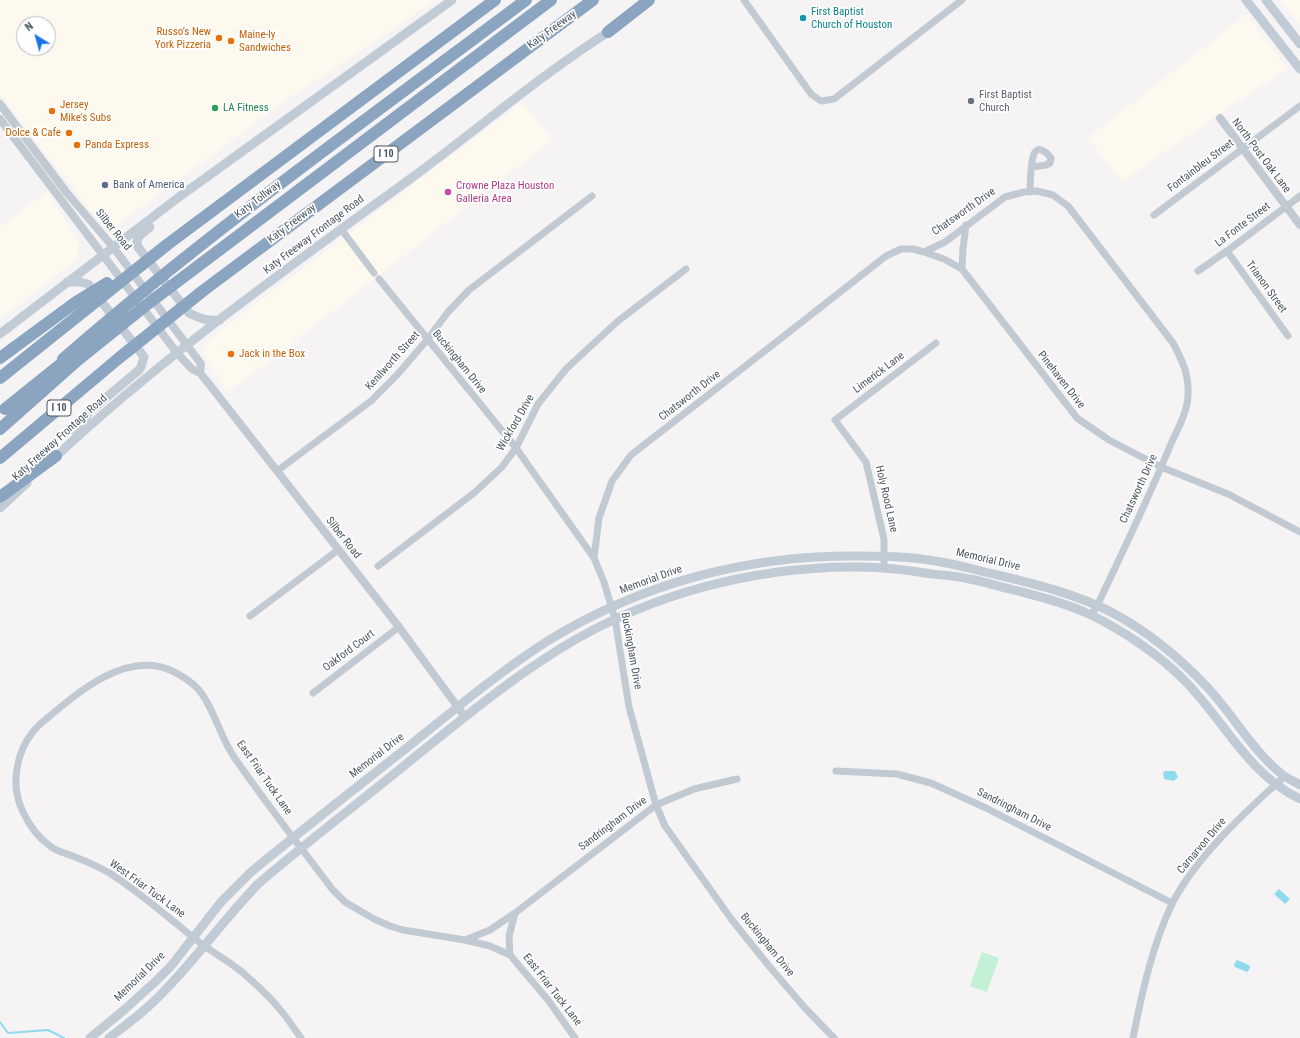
<!DOCTYPE html>
<html>
<head>
<meta charset="utf-8">
<style>
  body { margin:0 }
  #map { position:relative; width:1300px; height:1038px; overflow:hidden; background:#f5f3f3; font-family:"Roboto Condensed",sans-serif }
  canvas { display:block }
  .north { position:absolute; left:16px; top:16px; width:40px; height:40px; box-sizing:border-box; background:#fff; border:1px solid #b7bbc0; border-radius:50%; rotate:323deg; font-size:11px; font-weight:700; line-height:16px; text-align:center; color:#4a5661 }
  .north::after { content:''; display:block; margin:auto; width:14px; height:18px; background:#1a73e8; clip-path:polygon(50% 0,100% 100%,50% 72%,0 100%) }
</style>
</head>
<body>
<div id="map">
<canvas width="1300" height="1038"></canvas>
<div class="north">N</div>
</div>
<script>
const context = document.querySelector('canvas').getContext('2d');
context.lineJoin = 'round';
function paint(path, color) { context.fillStyle = color; context.fill(path, 'evenodd'); }
function trace(path, color, width, dash) { context.strokeStyle = color; context.lineWidth = width; context.lineCap = dash ? 'butt' : 'round'; context.setLineDash(dash || []); context.stroke(path); }
function label(font, color, halo, rows, align = 'center') {
  context.font = font + ' "Roboto Condensed",sans-serif'; context.lineWidth = 3.5; context.setLineDash([]); context.textBaseline = 'middle'; context.strokeStyle = halo; context.fillStyle = color; for (const [text, x, y, turn = 0] of rows) {
    context.save(); context.translate(x, y); context.rotate((+turn || 0) * Math.PI / 180); context.textAlign = isNaN(turn) ? turn : align; if (halo) context.strokeText(text, 0, 0); context.fillText(text, 0, 0); context.restore();
  }
}
paint(new Path2D(`
  M0,0H435L327,74L289,98L115,227L104,224L92,213L0,94ZM24,24H48V48H24Z
  M1280,0H1300V25Z
  M1247,14L1287,69L1212,119L1122,182L1088,138Z
  M522,102L552,140L259,369L241,347L258,369L226,393L216,373L203,354L205,343L225,327Z
  M47,192L62,215L79,246L76,260L0,319V227Z`), '#fdf9ef');
paint(new Path2D(`
  M982,952L999,958L987,992L970,986Z`), '#c3f1d5');
paint(new Path2D(`
  M1165,771H1175L1178,777L1174,781L1164,779L1163,773Z
  M1279,889L1290,899L1285,904L1274,894Z
  M1237,960L1249,965L1250,967L1249,970L1247,972L1235,967L1234,964Z`), '#90daee');
trace(new Path2D(`
  M0,1022L8,1033L48,1030L64,1038`), '#90daee', 2);
trace(new Path2D(`
  M744,0L811,94L821,101L834,99L962,0
  M1030,192C1030,184 1031,160 1034,154C1038,144 1047,153 1051,158L1050,163L1046,165L1032,167
  M1154,215L1300,106
  M341,229L374,273
  M1227,251L1288,336
  M924,252L944,259L962,269L1077,418L1109,440L1161,467L1228,494L1300,532
  M962,269L963,248L966,225
  M1198,271L1227,251L1300,196
  M379,279L516,448L594,558L604,582L615,619L629,707L656,805L665,826L732,920L769,966L805,1008L834,1038
  M277,471L371,401L397,375L427,340L448,312L469,290L592,196
  M594,558L599,518L612,481L631,455L775,343L886,256L901,249H913L924,252L945,242L1005,197L1024,192L1037,191L1053,195L1068,206L1173,343C1182,360 1189,374 1188,394C1188,412 1177,430 1170,446C1148,500 1122,553 1097,606L1091,615
  M378,566L474,493L502,467L516,448L538,404L566,369L618,321L686,269
  M884,568V539L866,462L835,420L936,343
  M250,616L338,550
  M313,693L399,627
  M836,771L897,774L931,783L986,808L1172,903
  M465,940L490,946L510,955L548,1000L575,1038
  M510,955L509,936L515,913
  M301,1038C293,1027 286,1016 277,1006C267,994 254,983 242,972C227,960 210,951 195,939C168,917 143,895 114,876C101,867 85,861 70,855C64,853 56,851 50,846C39,838 29,825 23,812C8,781 18,741 45,720C77,693 125,651 170,670C181,675 191,681 199,690C215,710 220,737 234,757C265,802 299,845 332,889L345,902L374,919L390,926L403,930L465,940L490,930L515,913L656,805L694,789L737,779
  M1133,1038C1142,993 1152,946 1172,904C1195,858 1247,810 1285,776`), '#c1cad2', 7);
trace(new Path2D(`
  M0,104L67,193L113,247L187,345L201,364L200,373
  M1220,118L1300,225
  M0,119L177,353L192,369L200,373L209,384L399,627L465,717`), '#c1cad2', 8);
trace(new Path2D(`
  M1246,0L1300,69
  M1266,0L1300,44
  M150,227C143,233 134,237 138,247L189,313C201,319 207,321 220,320
  M67,282H80L88,284L144,357L141,367L139,370L89,412L76,434
  M0,334L179,197L452,0
  M52,460C163,356 288,268 410,179C478,129 542,74 613,29
  M0,508L27,483
  M90,1038L124,1010L156,981L171,966L221,902L251,872C303,829 356,788 409,746C454,710 498,673 546,642C641,583 750,554 862,556C888,556 915,557 941,562C953,564 965,567 977,570C1022,581 1070,591 1111,612C1147,631 1180,658 1208,688C1234,716 1253,752 1284,776C1289,779 1295,782 1300,785
  M109,1038C130,1022 150,1007 167,988C199,955 226,917 258,884C306,843 356,805 405,765C450,729 494,692 541,661C634,598 747,566 859,567C884,567 908,570 932,574C944,575 957,576 969,579C983,581 996,586 1010,589C1037,596 1066,603 1091,615C1124,631 1161,656 1186,682C1224,721 1249,775 1300,799`), '#c1cbd6', 9);
trace(new Path2D(`
  M608,32L649,0
  M0,358L76,302L107,283
  M63,359C210,231 370,117 526,0
  M0,378L168,244L495,0
  M5,409L71,356
  M0,429L79,359L145,306L551,0
  M0,458L119,358L204,290L593,0
  M0,497L56,456`), '#8ba5c1', 12);
for (const [x, y, r, color] of [
  [803,18,4,"#0f9aa8"],
  [219,38,4,"#e8710a"],
  [231,41,4,"#e8710a"],
  [971,101,4,"#6b7280"],
  [215,108,4,"#2e9e5b"],
  [52,111,4,"#e8710a"],
  [69,133,4,"#e8710a"],
  [77,145,4,"#e8710a"],
  [105,185,4,"#5c6f8a"],
  [448,192,4,"#d1479c"],
  [231,354,4,"#e8710a"]
]) { const dot = new Path2D(); dot.arc(x, y, r, 0, 2 * Math.PI); context.fillStyle = color; context.fill(dot); trace(dot, '#fff', 1.5); }
for (const [x, y, w] of [
  [386,154,24],
  [59,408,24]
]) { const box = new Path2D(); box.roundRect(x - w / 2, y - 8, w, 16, 3); context.fillStyle = '#fff'; context.fill(box); trace(box, '#4a5661', 1); }
label('bold 10px', '#4a5661', null, [
  ["I 10",386,154],
  ["I 10",59,408]
]);
label('11px', '#0d838f', '#fff', [
  ["First Baptist",811,12],
  ["Church of Houston",811,25]
], 'left');
label('11px', '#4a5661', '#fff', [
  ["Katy Freeway",552,30,-36],
  ["North Post Oak Lane",1261,156,53],
  ["Fontainbleu Street",1201,166,-37],
  ["Katy Tollway",258,200,-37],
  ["Chatsworth Drive",964,212,-35],
  ["Katy Freeway",292,224,-37],
  ["La Fonte Street",1243,225,-37],
  ["Silber Road",113,230,51],
  ["Katy Freeway Frontage Road",314,235,-37],
  ["Trianon Street",1266,287,54],
  ["Kenilworth Street",393,361,-48],
  ["Buckingham Drive",459,362,51],
  ["Limerick Lane",879,373,-37],
  ["Pinehaven Drive",1061,380,52],
  ["Chatsworth Drive",690,396,-38],
  ["Wickford Drive",516,423,-60],
  ["Katy Freeway Frontage Road",60,438,-42],
  ["Chatsworth Drive",1139,489,-65],
  ["Holy Rood Lane",886,499,77],
  ["Silber Road",343,538,52],
  ["Memorial Drive",988,560,13],
  ["Memorial Drive",651,580,-20],
  ["Oakford Court",349,651,-37],
  ["Buckingham Drive",631,651,80],
  ["Memorial Drive",377,756,-38],
  ["East Friar Tuck Lane",264,778,55],
  ["Sandringham Drive",1014,810,27],
  ["Sandringham Drive",613,824,-37],
  ["Carnarvon Drive",1202,846,-50],
  ["West Friar Tuck Lane",147,889,36],
  ["Buckingham Drive",767,945,51],
  ["Memorial Drive",140,977,-44],
  ["East Friar Tuck Lane",552,990,52]
]);
label('11px', '#c56008', '#fff', [
  ["Russo’s New",211,32,"right"],
  ["York Pizzeria",211,45,"right"],
  ["Maine-ly",239,35],
  ["Sandwiches",239,48],
  ["Jersey",60,105],
  ["Mike's Subs",60,118],
  ["Dolce & Cafe",61,133,"right"],
  ["Panda Express",85,145],
  ["Jack in the Box",239,354]
], 'left');
label('11px', '#5b616d', '#fff', [
  ["First Baptist",979,95],
  ["Church",979,108]
], 'left');
label('11px', '#27864d', '#fff', [
  ["LA Fitness",223,108]
], 'left');
label('11px', '#4e5e75', '#fff', [
  ["Bank of America",113,185]
], 'left');
label('11px', '#b23c85', '#fff', [
  ["Crowne Plaza Houston",456,186],
  ["Galleria Area",456,199]
], 'left');
</script>
</body>
</html>
